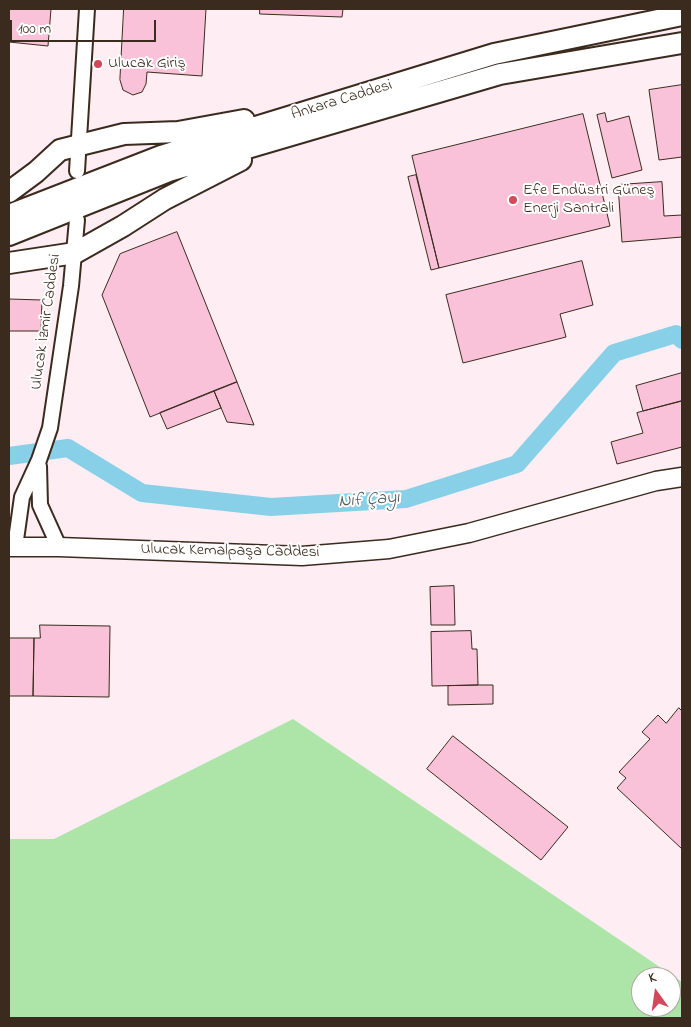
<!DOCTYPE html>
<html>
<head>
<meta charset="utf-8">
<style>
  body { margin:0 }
  #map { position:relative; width:691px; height:1027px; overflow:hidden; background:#feedf3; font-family:"Indie Flower",sans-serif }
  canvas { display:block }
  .frame { position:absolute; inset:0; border:10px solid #3b2a1e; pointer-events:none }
  .north { position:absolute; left:631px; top:967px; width:50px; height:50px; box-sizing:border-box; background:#fff; border:1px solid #b1aaa5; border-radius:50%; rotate:346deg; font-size:14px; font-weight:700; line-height:20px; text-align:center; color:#3b2a1e }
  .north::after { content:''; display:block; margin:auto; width:18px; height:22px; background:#d1495b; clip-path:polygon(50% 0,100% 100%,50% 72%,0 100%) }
  .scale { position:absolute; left:10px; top:20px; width:146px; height:22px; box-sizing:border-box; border:2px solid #3b2a1e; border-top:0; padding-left:6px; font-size:15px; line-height:18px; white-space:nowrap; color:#3b2a1e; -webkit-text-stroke:4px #fff; paint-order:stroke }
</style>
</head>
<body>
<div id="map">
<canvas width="691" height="1027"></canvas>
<div class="frame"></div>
<div class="north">K</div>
<div class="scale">100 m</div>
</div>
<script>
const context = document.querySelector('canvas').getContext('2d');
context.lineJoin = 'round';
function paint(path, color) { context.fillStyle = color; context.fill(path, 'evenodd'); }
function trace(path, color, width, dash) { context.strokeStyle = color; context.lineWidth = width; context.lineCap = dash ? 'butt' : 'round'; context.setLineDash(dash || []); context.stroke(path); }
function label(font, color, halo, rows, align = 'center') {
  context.font = font + ' "Indie Flower",sans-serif'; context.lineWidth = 4; context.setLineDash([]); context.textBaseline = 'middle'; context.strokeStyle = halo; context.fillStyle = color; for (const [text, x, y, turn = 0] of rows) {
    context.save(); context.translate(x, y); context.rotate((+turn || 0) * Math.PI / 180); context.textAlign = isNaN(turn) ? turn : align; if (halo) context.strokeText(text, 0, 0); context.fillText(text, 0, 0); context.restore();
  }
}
paint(new Path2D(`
  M293,719L682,982V1018H9V839H54ZM641,977H671V1007H641Z`), '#ade5a9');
trace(new Path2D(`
  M9,456L68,448L142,493L271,507L406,499L517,464L614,353L676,334L682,340`), '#87d0e8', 18);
const building = new Path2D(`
  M9,9H51L48,46L9,42Z
  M124,9H206L202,76L147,72L146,84L142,92L133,95L123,90L120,80Z
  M260,9H343L342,17L260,14Z
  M682,85V157L659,160L649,90Z
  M605,113L607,122L629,116L642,170L612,178L597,115Z
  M583,114L610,226L439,268L412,156Z
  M416,175L439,268L431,270L408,177Z
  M662,182L664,216L682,215V237L622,242L618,185Z
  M177,232L237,382L150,417L102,295L120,254Z
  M582,261L593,305L560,314L566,337L463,363L446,295Z
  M9,299L42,300L41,331H9Z
  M682,373V401L643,411L636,386Z
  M237,382L254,425L227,422L214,391Z
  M214,391L221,408L167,429L160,413Z
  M682,401V447L617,464L611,442L643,433L637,413Z
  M454,586L455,625H431L430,587Z
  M40,625L110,626L109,697L33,696L34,638H40Z
  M471,631L472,649H477L478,685L432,686L431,632Z
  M9,638H34L33,696H9Z
  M478,685H493V704L448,705V686Z
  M679,708L682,711V849L617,788L626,778L619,772L650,739L642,732L658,715L666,723Z
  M453,736L568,827L541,860L427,769Z`);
paint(building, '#fac2d8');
trace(building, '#3b2a1e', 1);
const minor = new Path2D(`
  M77,171L87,9
  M39,466L40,505L59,547
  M15,547L22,497L39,460L50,428L71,286L77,220`);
const major = new Path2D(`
  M9,547H59L302,556L389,549L469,533L656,481L682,477`);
const highway = new Path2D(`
  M9,192L36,172L60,150L124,134L178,132L244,120
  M9,215L161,156L494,54L682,15
  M9,235L169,171L500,74L682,43
  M9,263L75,253L123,226L165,199L241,160`);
trace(minor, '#3b2a1e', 18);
trace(major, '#3b2a1e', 21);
trace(highway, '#3b2a1e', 24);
trace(minor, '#fff', 14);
trace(major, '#fff', 18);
trace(highway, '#fff', 20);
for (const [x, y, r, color] of [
  [98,64,5,"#d1495b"],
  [513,200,5,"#d1495b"]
]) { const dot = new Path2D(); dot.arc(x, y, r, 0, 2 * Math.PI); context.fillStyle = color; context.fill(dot); trace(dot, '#fff', 2); }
label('16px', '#3b2a1e', '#fff', [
  ["Ulucak Giriş",108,64],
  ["Efe Endüstri Güneş",523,191],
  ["Enerji Santrali",523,209]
], 'left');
label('16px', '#3b2a1e', '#fff', [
  ["Ankara Caddesi",342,101,-17],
  ["Ulucak İzmir Caddesi",47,322,-82],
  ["Ulucak Kemalpaşa Caddesi",230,552,1]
]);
label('italic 18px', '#525c5b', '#fff', [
  ["Nif Çayı",369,501,-4]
]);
</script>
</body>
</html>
